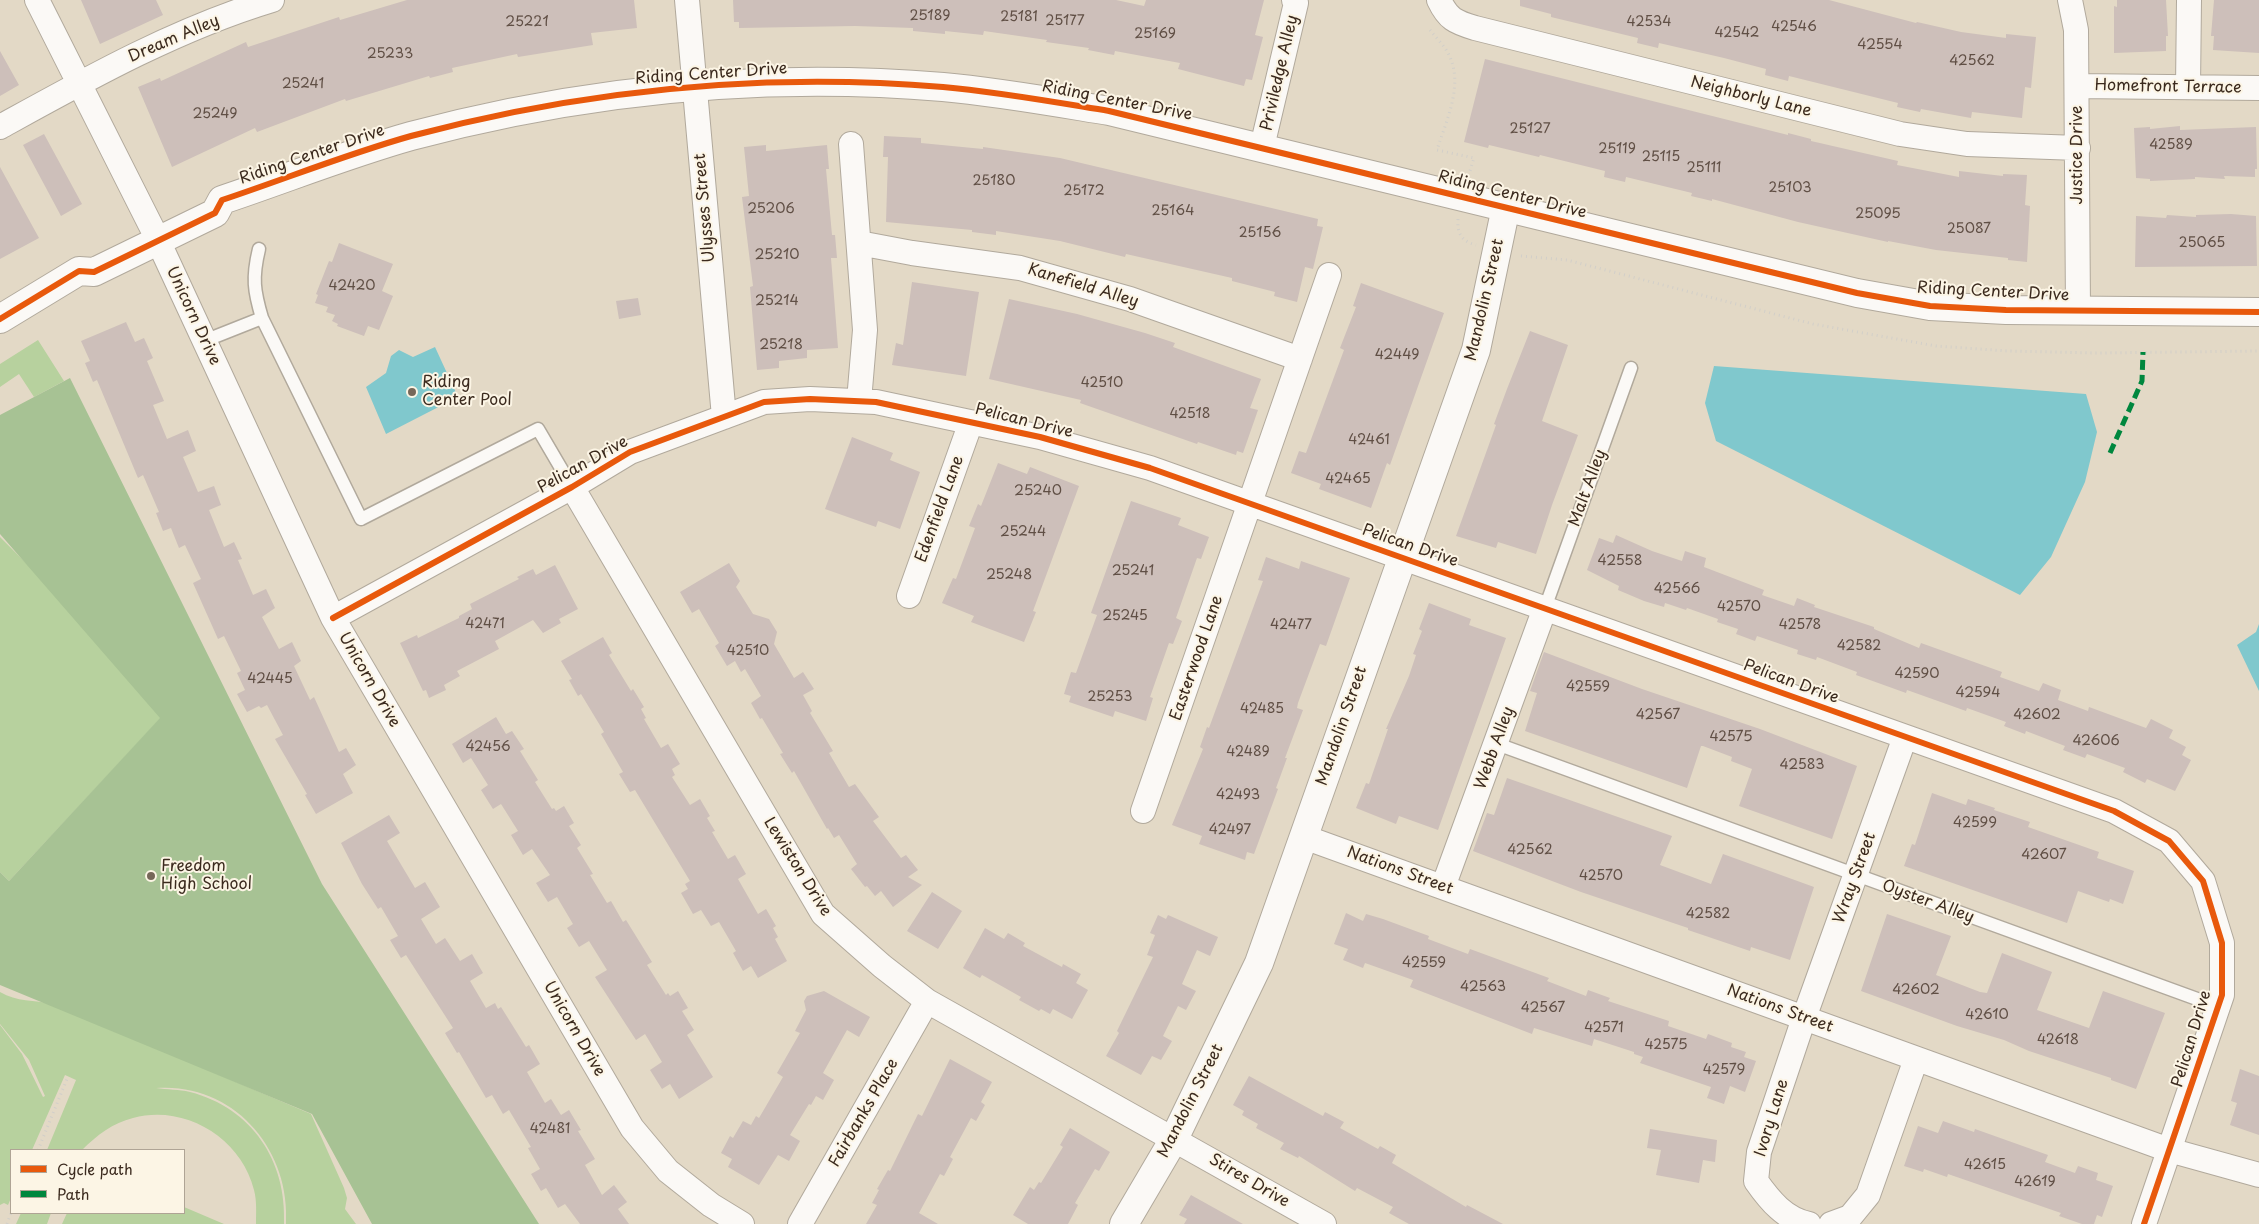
<!DOCTYPE html>
<html>
<head>
<meta charset="utf-8">
<style>
  body { margin:0 }
  #map { position:relative; width:2259px; height:1224px; overflow:hidden; background:#e3d9c6; font-family:"Playpen Sans",sans-serif }
  canvas { display:block }
  .legend { position:absolute; left:10px; top:1149px; width:175px; height:65px; box-sizing:border-box; background:#fcf5e5; border:1px solid #afa495; margin:0; padding:6px 9px; list-style:none; font-size:15px; color:#3b2a1e }
  .legend li { display:flex; align-items:center; gap:10px; height:25px }
  .legend b { width:25px; border:1px solid #afa495 }
</style>
</head>
<body>
<div id="map">
<canvas width="2259" height="1224"></canvas>
<ul class="legend">
<li><b style="height:6px;background:#e8590c"></b>Cycle path</li>
<li><b style="height:6px;background:#00873e"></b>Path</li>
</ul>
</div>
<script>
const context = document.querySelector('canvas').getContext('2d');
context.lineJoin = 'round';
function paint(path, color) { context.fillStyle = color; context.fill(path, 'evenodd'); }
function trace(path, color, width, dash) { context.strokeStyle = color; context.lineWidth = width; context.lineCap = dash ? 'butt' : 'round'; context.setLineDash(dash || []); context.stroke(path); }
function label(font, color, halo, rows, align = 'center') {
  context.font = font + ' "Playpen Sans",sans-serif'; context.lineWidth = 4; context.setLineDash([]); context.textBaseline = 'middle'; context.strokeStyle = halo; context.fillStyle = color; for (const [text, x, y, turn = 0] of rows) {
    context.save(); context.translate(x, y); context.rotate((+turn || 0) * Math.PI / 180); context.textAlign = isNaN(turn) ? turn : align; if (halo) context.strokeText(text, 0, 0); context.fillText(text, 0, 0); context.restore();
  }
}
paint(new Path2D(`
  M38,340L64,381L34,397L19,374L0,387V364Z
  M0,537L89,626L166,723L161,718L9,881L0,872Z
  M0,992C17,1002 34,1000 53,1004L311,1114L344,1188L347,1198L345,1209L356,1224H286C291,1149 233,1082 156,1088C167,1090 179,1089 190,1092C252,1108 287,1161 284,1224H256C256,1213 257,1201 254,1190C241,1138 185,1104 133,1118C113,1123 97,1135 82,1150H47L76,1080L65,1075L32,1150H11V1198L8,1205L4,1203L0,1205V1025L22,1054L43,1097L45,1096L29,1060L0,1024Z
  M184,1207L224,1224H62L67,1213H184Z
  M21,1213H51L47,1224H16Z`), '#b7d19e');
paint(new Path2D(`
  M70,378L322,884L539,1224H372L312,1114L0,985V872L9,881L160,718L0,534V415Z`), '#a7c294');
paint(new Path2D(`
  M435,347L458,397L386,434L366,387L386,373L391,356L399,350L413,357Z
  M1714,366L2086,394L2097,432L2085,482L2051,557L2020,595L1716,441L1705,403Z
  M2259,624V691L2237,645L2256,632Z`), '#80c8cd');
paint(new Path2D(`
  M81,0H156L163,15L100,44Z
  M407,0H634L637,28L591,33L593,45L518,57L517,54L452,68L453,72L430,78L429,76L346,101L345,99L257,132L255,128L172,167L138,87L160,78L161,81L246,42L248,47L339,17L340,20Z
  M733,0H1116L1144,6L1146,0H1264L1255,35L1263,37L1252,80L1246,79L1244,86L1178,69L1180,63L1115,51L1114,55L1088,50L1089,48L1046,42L1047,40L984,31L983,35L945,31V34L913,31V28L855,26L739,28V22H734Z
  M1520,0H1829L1916,23L1917,22L1961,32L2006,38V34L2036,37L2031,88L2025,87L2022,118L1972,112L1971,118L1921,109L1920,112L1897,107L1898,103L1789,76L1788,81L1765,75L1766,69L1724,58L1659,43L1658,48L1637,43L1638,38L1551,17V14L1520,6Z
  M2117,0H2166L2168,36H2166V51L2114,53V6L2117,7Z
  M2214,0H2259V53L2213,50L2214,36H2211Z
  M0,51L19,85L0,96Z
  M1485,59L1788,135V133L1811,139V141L1898,161L1897,165L1959,177V171L2003,176V174L2027,175L2025,205L2030,206L2027,262L2008,260V258L1936,250L1888,241V242L1798,222L1712,199V201L1691,196L1692,193L1626,177L1625,182L1604,177L1605,171L1540,155L1539,157L1489,145L1488,148L1464,142Z
  M2180,126V130L2256,127L2257,169H2255V177L2224,176L2225,179L2195,177V179L2150,181V179L2136,178L2134,128L2150,127V129Z
  M44,134L82,204L61,216L23,145Z
  M884,136L921,138V143L983,149V147L1060,158L1318,219L1317,226L1323,227L1313,269L1305,267L1297,302L1274,296L1275,292L1232,281V278L1126,254L1125,257L1060,241L996,231V235L972,232V230L886,222L888,157H883Z
  M766,145V151L827,145L829,169H826L832,235H835L837,258H831L838,348L807,350V358L779,361V368L757,370L750,287L753,286L742,197L749,196L744,147Z
  M0,167L39,238L0,259Z
  M2231,214L2256,216L2257,266L2135,267L2136,216L2166,218L2167,215L2196,217V215Z
  M339,243L393,264L382,291L393,296L379,330L368,326L364,336L337,326L338,324L332,321L335,315L326,312L328,307L315,303L318,295L316,294L329,261L332,262Z
  M912,282L979,292L966,376L892,365L896,343L903,345Z
  M1361,283L1444,313L1390,465L1387,463L1371,508L1319,489L1321,484L1291,473L1299,451L1306,453L1344,350L1340,348L1356,307L1353,306Z
  M638,298L641,315L619,319L616,301Z
  M1009,299L1077,314L1145,333L1175,343L1173,347L1261,379L1250,408L1258,410L1243,453L1237,451L1236,455L1198,442L1197,444L1080,403L1081,400L989,379Z
  M126,322L135,342L144,338L153,358L147,361L164,401L153,405L167,439L188,430L196,451L183,457L198,492L214,486L221,505L209,510L224,547L234,542L242,559L238,560L253,595L266,589L275,608L262,617L279,649L292,642L301,661L294,666L310,700L314,697L339,752L346,748L356,765L343,774L353,793L316,814L305,795L307,794L275,739L283,735L267,705L261,708L259,706L247,712L237,694L245,690L237,673L241,671L224,636L218,639L193,583L201,579L185,545L179,548L171,528L163,531L156,513L159,512L143,475L138,478L97,380L93,382L85,363L90,361L81,341Z
  M1530,331L1568,345L1542,421L1578,435L1552,505L1536,554L1498,542L1496,548L1456,536L1496,425L1494,424L1507,389Z
  M852,437L893,453L890,460L920,472L900,529L878,521L876,527L825,509Z
  M998,463L1027,474L1030,467L1079,486L1033,611L1036,612L1024,642L971,622L974,616L942,603L953,578L956,579L975,528L969,526L978,504L981,506Z
  M1131,501L1181,518L1178,525L1209,537L1201,559L1197,558L1176,618L1182,621L1173,644L1169,643L1150,697L1153,698L1146,721L1115,711L1113,717L1069,702L1071,696L1064,694L1071,672L1076,673L1097,615L1091,613Z
  M1616,535L1652,551L1682,561L1685,551L1706,558L1704,567L1764,590L1762,595L1794,606L1797,598L1815,605L1814,607L1874,627V629L1919,648L1921,643L2002,672L2000,677L2039,691L2043,683L2061,690L2058,700L2088,711L2089,707L2146,728L2151,719L2173,730L2169,738L2186,747L2182,755L2191,760L2175,791L2147,779L2145,783L2123,772L2125,768L2087,754L2085,758L2063,750L2065,746L2026,731L2025,734L2004,726L2006,722L1967,708L1966,711L1907,690L1906,693L1856,675L1857,672L1817,657L1816,660L1797,654L1798,650L1757,636L1755,641L1736,634L1738,629L1717,622L1718,619L1687,608L1686,610L1665,603L1664,607L1644,601L1618,590L1619,586L1587,570L1599,538L1613,543Z
  M1266,557L1299,569L1301,561L1350,578L1326,646L1320,644L1298,703L1297,708L1303,710L1285,758H1287L1276,788L1278,789L1254,854L1247,852L1245,860L1199,844L1202,836L1172,825L1203,749L1200,747L1207,727L1209,728L1263,581L1258,580Z
  M729,563L740,581L736,587L753,614L769,619L777,632L774,644L794,678L803,672L814,689L803,695L812,711L810,713L833,751L829,753L849,787L855,784L879,817L873,821L901,858L906,855L918,870L908,877L922,885L893,907L881,891L875,896L867,886L865,887L851,869L857,864L839,835L834,838L828,828L827,829L794,771L792,773L780,754L783,753L762,718L760,719L751,703L761,696L745,669L741,672L735,661L727,666L715,646L719,643L699,609L692,613L680,592Z
  M555,565L578,609L559,619L561,623L543,633L533,620L495,641L499,649L457,671L460,676L444,685L446,690L429,698L426,690L423,691L400,643L417,635L418,638L459,618V616L472,609L470,604L513,582L519,579L517,577L533,569L536,575Z
  M1429,603L1471,619L1469,625L1506,638L1438,830L1399,816L1396,824L1356,808L1366,783L1369,784L1388,729H1386L1409,676L1416,655L1413,654L1422,631L1419,629Z
  M603,637L612,653L609,655L631,691L633,689L644,707L641,709L646,718L644,719L661,748L668,744L680,764L672,769L675,775L672,777L690,805L700,799L710,816L707,818L715,831L712,832L728,859L735,855L746,874L738,879L758,914L766,909L776,926L773,928L778,937L775,939L787,961L758,978L751,966L743,971L733,953L736,951L719,922L711,926L701,910L693,914L681,893L688,889L685,884L690,881L635,790L630,792L619,774L623,772L601,734L604,732L581,694L578,696L569,680L572,679L561,661Z
  M1544,652L1642,689L1760,729L1857,766L1832,839L1739,806L1752,769L1731,761L1732,757L1703,746H1701L1687,788L1525,731L1537,693L1530,691Z
  M496,717L506,734L512,731L524,749L520,751L538,780L535,782L552,809L554,808L556,811L564,806L574,823L569,826L581,845L577,848L593,874L590,875L607,903L611,901L623,922L626,920L652,962L647,965L666,995L668,993L670,996L678,991L688,1008L682,1011L694,1030L687,1035L713,1077L679,1099L670,1084L662,1089L650,1070L662,1062L645,1034L636,1040L595,977L607,970L589,941L579,947L567,928L573,924L557,897L548,902L536,883L550,875L532,849L523,855L511,835L518,831L501,804L493,809L481,790L488,785L471,758L463,763L452,744Z
  M1507,778L1672,836L1660,865L1711,884L1723,854L1814,887L1790,960L1751,947L1750,951L1688,930V928L1581,892L1473,851L1487,813L1494,815Z
  M1932,793L1966,805L1968,799L1995,808L1994,810L2030,822L2028,827L2099,852L2097,858L2134,871L2123,904L2110,899L2109,902L2078,891L2067,923L1904,866L1912,844L1915,845Z
  M389,815L400,833L387,841L415,888L425,882L440,907L421,919L436,944L445,938L460,961L472,954L483,973L470,981L486,1008L495,1003L498,1009L501,1007L526,1047L529,1045L540,1064L527,1072L545,1103L551,1099L561,1115L569,1110L581,1130L578,1131L595,1159L585,1165L602,1195L614,1185L627,1202L618,1209L629,1224H580L565,1204L558,1208L546,1188L541,1191L531,1174L540,1169L528,1148L531,1147L509,1110L503,1114L492,1095L486,1098L459,1052L457,1053L445,1033L453,1028L406,955L401,958L390,940L398,936L381,907L378,909L362,884L341,843Z
  M932,892L962,911L938,949L907,931Z
  M1346,913L1363,921L1366,914L1383,919L1429,936L1428,939L1468,954L1470,949L1549,978L1547,981L1586,996L1588,990L1610,998L1608,1001L1669,1021L1668,1026L1706,1039L1708,1034L1732,1043L1731,1047L1746,1052L1744,1057L1756,1061L1745,1092L1730,1086L1724,1104L1707,1098L1711,1087L1640,1063L1643,1057L1634,1054V1052L1594,1039L1592,1046L1534,1028L1532,1034L1410,987L1413,980L1365,963L1363,968L1343,960L1348,949L1334,944Z
  M1887,914L1951,936L1936,975L1980,992L1987,993L2002,953L2052,972L2037,1010L2089,1028L2103,991L2165,1013L2136,1089L2111,1080V1078L2029,1051L2004,1040L1957,1026L1861,991Z
  M1158,915L1166,919L1168,915L1218,937L1210,956L1197,950L1182,984L1196,991L1186,1010L1178,1006L1163,1036L1172,1041L1161,1060L1152,1056L1141,1075L1106,1056L1119,1033L1117,1031L1153,957L1147,955L1155,935L1150,933Z
  M985,928L1004,939L1008,933L1025,943L1023,946L1062,967L1063,964L1081,974L1076,983L1088,990L1072,1019L1053,1009L1050,1014L1041,1009L1039,1011L1019,1000L1021,997L982,975L980,978L963,968Z
  M824,991L870,1017L859,1037L847,1030L823,1073L834,1080L823,1100L816,1096L811,1105L809,1104L790,1135L800,1141L789,1161L778,1155L759,1185L728,1167L732,1159L721,1153L730,1136L733,1138L743,1121L751,1125L756,1116L759,1118L783,1077L777,1073L800,1033L795,1031L806,1010L804,1001L807,996Z
  M950,1059L992,1082L981,1102L985,1105L976,1121L971,1118L950,1157L953,1159L944,1176L940,1174L919,1213L938,1224H866L877,1205L872,1203L879,1190L877,1189L888,1170L890,1171L918,1114L922,1116Z
  M2240,1069L2259,1076V1135L2230,1125L2237,1103L2231,1101Z
  M1249,1076L1323,1116L1325,1112L1344,1122L1340,1128L1378,1149L1380,1146L1396,1155L1392,1163L1466,1207L1467,1205L1503,1224H1409L1389,1213L1393,1207L1357,1188L1355,1191L1299,1156L1298,1158L1280,1149L1284,1143L1256,1128L1258,1124L1242,1115L1244,1111L1233,1105Z
  M1943,1121L1974,1132L1975,1129L2048,1155L2045,1162L2075,1173L2078,1166L2098,1173L2096,1180L2113,1186L2102,1217L2097,1215L2094,1224H2082L2059,1216L2061,1213L1948,1174L1947,1177L1924,1169L1923,1172L1904,1166L1918,1126L1938,1133Z
  M1070,1128L1110,1152L1099,1171L1095,1169L1075,1203L1078,1205L1068,1224H1028L1013,1215L1030,1187L1034,1190L1039,1182L1041,1183L1063,1147L1060,1145Z
  M1650,1129L1717,1140L1715,1162L1703,1160L1699,1183L1656,1175L1661,1150L1647,1148Z
  M1191,1195L1243,1224H1184L1187,1219L1179,1215Z`), '#cdbfba');
const service = new Path2D(`
  M262,318L361,519L538,429L572,487
  M204,341L262,318C254,291 252,278 259,249
  M1545,608L1631,368
  M1497,744L2219,1007`);
const minor = new Path2D(`
  M37,0L154,232L333,618L632,1128L668,1171L711,1205L742,1224
  M687,0L724,417
  M1439,0C1448,19 1455,22 1475,28L1900,134L1967,144L2078,148
  M2070,0L2076,30L2078,310
  M2077,86L2259,88
  M2188,87L2189,0
  M0,127C87,79 176,29 272,0
  M851,144L865,330L859,401
  M1262,147L1296,3L1294,0
  M859,243L912,253L1020,268L1130,299L1300,359
  M572,487L823,914L882,966L927,1001L1324,1224
  M909,596L971,422
  M333,618L572,487L630,452L764,402L810,399L876,402L1040,437L1150,468L2114,811L2169,841L2203,881L2222,943V995L2144,1224
  M1143,811L1329,275
  M1304,837L2169,1150L2259,1175
  M1443,887L1545,608
  M800,1224L927,1001
  M1809,1224C1785,1219 1770,1201 1756,1181L1759,1152L1804,1018L1905,737
  M1831,1224L1850,1217L1868,1195L1916,1059`);
const tertiary = new Path2D(`
  M0,319L79,271L94,272L215,213L222,200C285,179 347,154 411,136C584,90 764,72 943,87C999,92 1054,102 1109,111L1857,293L1930,306L2006,310L2259,312
  M1124,1224L1174,1139L1259,963L1476,350L1506,207`);
trace(service, '#b1a99c', 15);
trace(minor, '#b1a99c', 26);
trace(tertiary, '#b1a99c', 30);
trace(new Path2D(`
  M1430,30C1436,38 1445,46 1449,55C1464,85 1446,121 1437,150L1474,158L1469,174
  M1458,219C1457,233 1461,241 1476,245
  M1521,256L1567,260L1813,324L1936,346L2008,351L2097,353L2259,351
  M38,1150L67,1079
  M7,1224L11,1213`), '#d2cfc9', 3, [1, 4]);
trace(service, '#fbf9f6', 12);
trace(minor, '#fbf9f6', 24);
trace(tertiary, '#fbf9f6', 28);
trace(new Path2D(`
  M2110,453L2142,381L2143,352`), '#00873e', 5, [10, 5]);
trace(new Path2D(`
  M0,319L79,271L94,272L215,213L222,200C285,179 347,154 411,136C584,90 764,72 943,87C999,92 1054,102 1109,111L1857,293L1930,306L2006,310L2259,312
  M333,618L572,487L630,452L764,402L810,399L876,402L1040,437L1150,468L2114,811L2169,841L2203,881L2222,943V995L2144,1224`), '#e8590c', 6);
for (const [x, y, r, color] of [
  [412,392,5,"#766759"],
  [151,876,5,"#766759"]
]) { const dot = new Path2D(); dot.arc(x, y, r, 0, 2 * Math.PI); context.fillStyle = color; context.fill(dot); trace(dot, '#fcf5e5', 2); }
label('14px', '#604f45', null, [
  ["25189",930,16],
  ["25181",1019,17],
  ["25177",1065,21],
  ["25221",527,22],
  ["42534",1649,22],
  ["42546",1794,27],
  ["42542",1737,33],
  ["25169",1155,34],
  ["42554",1880,45],
  ["25233",390,54],
  ["42562",1972,61],
  ["25241",303,84],
  ["25249",215,114],
  ["25127",1530,129],
  ["42589",2171,145],
  ["25119",1617,149],
  ["25115",1661,157],
  ["25111",1704,168],
  ["25180",994,181],
  ["25103",1790,188],
  ["25172",1084,191],
  ["25206",771,209],
  ["25164",1173,211],
  ["25095",1878,214],
  ["25087",1969,229],
  ["25156",1260,233],
  ["25065",2202,243],
  ["25210",777,255],
  ["42420",352,286],
  ["25214",777,301],
  ["25218",781,345],
  ["42449",1397,355],
  ["42510",1102,383],
  ["42518",1190,414],
  ["42461",1369,440],
  ["42465",1348,479],
  ["25240",1038,491],
  ["25244",1023,532],
  ["42558",1620,561],
  ["25241",1133,571],
  ["25248",1009,575],
  ["42566",1677,589],
  ["42570",1739,607],
  ["25245",1125,616],
  ["42471",485,624],
  ["42477",1291,625],
  ["42578",1800,625],
  ["42582",1859,646],
  ["42510",748,651],
  ["42590",1917,674],
  ["42445",270,679],
  ["42559",1588,687],
  ["42594",1978,693],
  ["25253",1110,697],
  ["42485",1262,709],
  ["42567",1658,715],
  ["42602",2037,715],
  ["42575",1731,737],
  ["42606",2096,741],
  ["42456",488,747],
  ["42489",1248,752],
  ["42583",1802,765],
  ["42493",1238,795],
  ["42599",1975,823],
  ["42497",1230,830],
  ["42562",1530,850],
  ["42607",2044,855],
  ["42570",1601,876],
  ["42582",1708,914],
  ["42559",1424,963],
  ["42563",1483,987],
  ["42602",1916,990],
  ["42567",1543,1008],
  ["42610",1987,1015],
  ["42571",1604,1028],
  ["42618",2058,1040],
  ["42575",1666,1045],
  ["42579",1724,1070],
  ["42481",550,1129],
  ["42615",1985,1165],
  ["42619",2035,1182]
]);
label('16px', '#3b2a1e', '#fcf5e5', [
  ["Dream Alley",174,39,-23],
  ["Priviledge Alley",1280,73,-77],
  ["Riding Center Drive",711,74,-4],
  ["Homefront Terrace",2168,87,1],
  ["Neighborly Lane",1751,97,14],
  ["Riding Center Drive",1117,101,11],
  ["Riding Center Drive",312,155,-19],
  ["Justice Drive",2078,155,-90],
  ["Riding Center Drive",1512,195,14],
  ["Ulysses Street",705,208,-95],
  ["Kanefield Alley",1083,286,17],
  ["Riding Center Drive",1993,292,3],
  ["Mandolin Street",1485,300,-77],
  ["Unicorn Drive",193,316,65],
  ["Pelican Drive",1024,421,14],
  ["Pelican Drive",583,465,-29],
  ["Malt Alley",1588,488,-70],
  ["Edenfield Lane",940,509,-70],
  ["Pelican Drive",1410,546,19],
  ["Easterwood Lane",1197,658,-71],
  ["Unicorn Drive",369,680,60],
  ["Pelican Drive",1791,682,20],
  ["Mandolin Street",1342,726,-71],
  ["Webb Alley",1495,748,-70],
  ["Lewiston Drive",797,867,58],
  ["Nations Street",1400,871,20],
  ["Wray Street",1855,878,-70],
  ["Oyster Alley",1928,902,20],
  ["Nations Street",1780,1009,20],
  ["Unicorn Drive",574,1029,60],
  ["Pelican Drive",2192,1039,-73],
  ["Mandolin Street",1191,1101,-63],
  ["Fairbanks Place",864,1113,-60],
  ["Ivory Lane",1772,1118,-73],
  ["Stires Drive",1249,1181,30]
]);
label('16px', '#3b2a1e', '#fcf5e5', [
  ["Riding",422,383],
  ["Center Pool",422,401],
  ["Freedom",161,867],
  ["High School",161,885]
], 'left');
</script>
</body>
</html>
